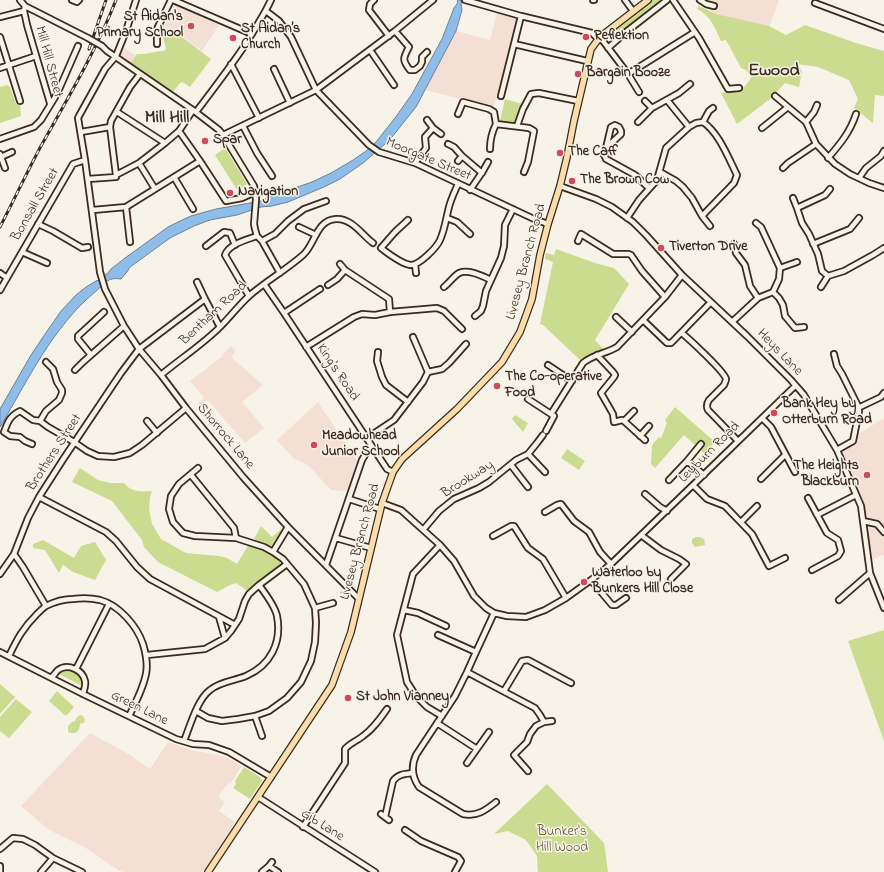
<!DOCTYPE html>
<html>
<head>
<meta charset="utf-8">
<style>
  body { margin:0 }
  canvas { display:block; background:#f7f3e8 }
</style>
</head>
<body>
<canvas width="884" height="872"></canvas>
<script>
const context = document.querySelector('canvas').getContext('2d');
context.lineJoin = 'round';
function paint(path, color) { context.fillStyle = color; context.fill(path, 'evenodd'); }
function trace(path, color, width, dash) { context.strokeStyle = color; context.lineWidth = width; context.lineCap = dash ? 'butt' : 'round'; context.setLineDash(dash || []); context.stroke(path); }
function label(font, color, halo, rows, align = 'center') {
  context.font = font + ' "Indie Flower",sans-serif'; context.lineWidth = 3; context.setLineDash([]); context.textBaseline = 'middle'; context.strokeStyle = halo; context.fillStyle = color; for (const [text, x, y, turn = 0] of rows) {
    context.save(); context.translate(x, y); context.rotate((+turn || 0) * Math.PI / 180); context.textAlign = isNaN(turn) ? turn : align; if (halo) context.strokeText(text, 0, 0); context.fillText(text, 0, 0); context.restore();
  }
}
paint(new Path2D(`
  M694,0H779L769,27L716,14Z
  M175,4L219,25L202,51L185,38L163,28Z
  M497,13L517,18L494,107L425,90L456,31L490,40Z
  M122,46L136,56L130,64L119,57Z
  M231,346L236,351L231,357L263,385L242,402L264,428L245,443L223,418L208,400L200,406L198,403L204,398L190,381L223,356L222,355Z
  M318,402L350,451L359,462L350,488L347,490L344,491L331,490L308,465L294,459L277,440Z
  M884,418V528L883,529L884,530V555L871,560L861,499L840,451L858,434Z
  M90,733L130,755L150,769L168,742L179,746L191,750L218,755L230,759L242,766L230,784L228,783L218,797L225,802L219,811L235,822L203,872H124L118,870L86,848L49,830L21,806Z`), '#f3dfd3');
paint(new Path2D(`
  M652,0H662L613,40L609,35Z
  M699,6L716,14L769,26L786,35L805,25L856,43L884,51V96L875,95L873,123L854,108L858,99L849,80L818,67L797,64L802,71L799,87L785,83L770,99L737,124L721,93L735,90L745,86L751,78L746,70L741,68L726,40L721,41C715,28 711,16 697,9Z
  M162,28L182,37L211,59L190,87L184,83L181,82L171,94L130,64L137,54C146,55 154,51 164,51L166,48L161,32Z
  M7,85L10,87L16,104L20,103L21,116L0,123V87Z
  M505,99L523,104L516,123L514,124L500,121Z
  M225,148L247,184L237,190L215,155Z
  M556,249L595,263L614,268L629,284L595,340L606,352L582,362L543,325L540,324L553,262L545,259L546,253L554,255Z
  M675,407L715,442L704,453L684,435L655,468L651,464L652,445L659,437L661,438L667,423L665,420Z
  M515,415L528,423L523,432L512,419Z
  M567,449L585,461L579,470L561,458Z
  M80,468L98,480L110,483H124C131,492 141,492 152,491L150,497L149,509L152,524L161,539L186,553L219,556L227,558L237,564L249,544C258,547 273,553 279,560C280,562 281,564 282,566L249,592L236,583L230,585L217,592L158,562L144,547L142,540L112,501L72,482Z
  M261,526L272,537L284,527C281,532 276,548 269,546C264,545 258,541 254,539Z
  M696,537H700L704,539L705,545L695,547L692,543V539Z
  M43,540L74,558L81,546L95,542L106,560L95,580L73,572L63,565L59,573L45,550L33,548V544Z
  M884,630V741L848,641Z
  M71,669C78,673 86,677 82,686L57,673L60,670Z
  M0,684L15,697L0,714Z
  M57,691L74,707L66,716L49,701Z
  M16,699L32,712L9,738L0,731V717Z
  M80,715L83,716L85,720L84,723L80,724C79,732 76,735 68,732V726L72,722L75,721L77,717Z
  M244,767L260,777L262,781L250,799L233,788L236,784L235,781Z
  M547,784L604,843L608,872H538L537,856L526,840L508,831L494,834Z`), '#cbdb8f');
const water = new Path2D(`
  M458,0H462L461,4L462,10L456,31L416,107L392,137L385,144L363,163L340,179L324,187L288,202L272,206L261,207L237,215L210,220L194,226L170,238L130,267L127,272L121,279C118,279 115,278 112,279C106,280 100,288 95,292C52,328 28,380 0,427V409L31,355L43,337L61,311L76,295L86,287L96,281L99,280L108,273L111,269L125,258L168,227L180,221L191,216L216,209L261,201L274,195L312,182L331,173L353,160L366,151L376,142L395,118L412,94L442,39L454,8L457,4Z`);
paint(water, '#8fbde9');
trace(water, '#6d8298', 1);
const minor = new Path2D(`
  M20,0L25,6L88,38
  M72,0L77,2L79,0
  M136,0L126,31L116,56L105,69L79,116L78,118L85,160L100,272L105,289L124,326L139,349L161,375L186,408L243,477L288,527L358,598
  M173,0L252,34
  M374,0L370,4L369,10L389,36
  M465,0L521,16L592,33L598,39
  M593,0H594
  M625,0L633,11
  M673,0L699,38L728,89L739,88
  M700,0L706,4L714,6
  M815,3L884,29
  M25,6L24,11L27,25L50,103
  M266,11L279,21L291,37L316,90L369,145L379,152L415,163L534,219L548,224
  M0,17L24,11
  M395,31L409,47C403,58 402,60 410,70H415L420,66L422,62V57L427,52
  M0,37L20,101
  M600,37L628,74L639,92
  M157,44V29L171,0
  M514,44L587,61
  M102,46L107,51L193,110L219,130L223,135L254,186L255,192L256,199L254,224L255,229L257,236L262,241L280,273
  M608,48L626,32L667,0
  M370,50L394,85
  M231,64L259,118
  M0,68L36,56
  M274,69L290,103
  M628,74L695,32
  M501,96L521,16
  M775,96L806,122L816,144L835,164L850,174L869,183L884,188
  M667,100L689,127
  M645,101L652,108
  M117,112L165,143
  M196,112C212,91 228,70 243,48C253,32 263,17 271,0
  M458,114L463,102L489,109L494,112L496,124
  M427,120L433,128L441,134
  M638,122L652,108L679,93L690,84
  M703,122L709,111L713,108
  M806,122L814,112L817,105
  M496,124L529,128L534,131L528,162L524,172
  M243,126L257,153L272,176
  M517,126L523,109L531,94L539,93L578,101
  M762,128L788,107
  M179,131L200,161L226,201L242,198L255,192
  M81,132L110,127
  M223,135L316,90L395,31L433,0
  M0,139L34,127L41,120L57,94L78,46
  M448,144L454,147L462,156L482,173
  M606,148L611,127L615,125L619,127L621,131V134L606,148L604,155L606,159L635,175L649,188
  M490,149C490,140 492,132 496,124
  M0,154L5,168
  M1,157L12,152
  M828,158C841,143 850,132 856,114
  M458,161L462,156
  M139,163L155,189
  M415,163L426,148L425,137L433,128
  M783,168L788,163L816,144
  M660,172L676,181L683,187L692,198L702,216L710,226
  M116,175L110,127L111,121L130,87L140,74
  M174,177L193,209
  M859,178L866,168L881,156L884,151
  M88,179L116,177V175L139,163L165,143L179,131L193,110
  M560,186L596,199L612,207L633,222L646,235L682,275L747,336L791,380C795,385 800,390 804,395L837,450L861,506L870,573L884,608
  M470,190L483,171L488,162
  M793,198L797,208L802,223L809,234L818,254L822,271L828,276L844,271L873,255L884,248
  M126,207L130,242
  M797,208L825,195L830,189
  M93,210L126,207L200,161
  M447,218L457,222L470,234
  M627,218L639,200L657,180L666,148L689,127L696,123L703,122C719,133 728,157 737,175L734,183L702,216
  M408,220L395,232L381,248C389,254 400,263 410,265C419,266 437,247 440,240C445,229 446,218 449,207C451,199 455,191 458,184
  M38,224L53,231L82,248L88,247
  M299,227L316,235
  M262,241L275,234L288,221L304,209L326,201
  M578,241L581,234L613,254H629L631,255L642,271L665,297
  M734,244L736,253L745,265L750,286L758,298
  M813,244L850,229L859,218
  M206,246L224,232L230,233L235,245
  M22,252L47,263
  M340,264L345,270L389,299L390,312
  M415,264L416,273
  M780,268L797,262
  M0,273L7,278
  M197,282L205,299L220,327
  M264,284L284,313L387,469L393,472
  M328,285L337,279L345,270
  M444,287C449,283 454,276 459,273C469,269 482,276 491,280
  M821,287L828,276
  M0,290L73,164L85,160
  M773,292L779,298L783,305L785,316L795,328L804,327
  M249,296L225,255C229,244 246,240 257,236
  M284,313L320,289
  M475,316L481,311L483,306L486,291L501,258L504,246L505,225L513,209
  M616,317L632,332
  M643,320L667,343H671L674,340L711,302
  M732,322L758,298L773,292L779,279L780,268L761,227L756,223
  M682,333C690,340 724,371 726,379C726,381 725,382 724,385L709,400C707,403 706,406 708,410L738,441
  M306,347L354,317L362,314L375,315L390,312L437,308L444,311L462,329
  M378,352L377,361L382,377L386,385L408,402
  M834,354L837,366L842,374L858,406L859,411L853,441L837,450
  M91,355L78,339V336L104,312
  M597,355L613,372L615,375L614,377L601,393L613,414L614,422L622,420L624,421L634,411
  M548,365L572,381
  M75,370L83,362L124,326
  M428,372L442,369L449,363L466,344
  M161,375C180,359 202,345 220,327C230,317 239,305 249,296C266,281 286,270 303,255C315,245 316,220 336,219C352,218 362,235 373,243
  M528,399L554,416L546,431
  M858,408L881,397L884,393
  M551,414L583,363C594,354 605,354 617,347L665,297L682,275
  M762,418L771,427L795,472
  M40,421L46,411L59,400L62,393V390L57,382L53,369L46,362
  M147,421L157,433
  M624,421L645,440
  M640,436L649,426
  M367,438L394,420L423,382L428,372L413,337
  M32,444L25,441L20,437L10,436L4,432C8,421 10,416 20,411L33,420L40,421L48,427L74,442L87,451L98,456L114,457L130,453L142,445L186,408
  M528,454L545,472
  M687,461L701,444
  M511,465L528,487
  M191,475L234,528L236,538
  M761,479L785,455
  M669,480L687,461L704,475
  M693,485L707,499L725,506L752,534L769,566L785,558
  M645,494L660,507L667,511
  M39,497L106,532L116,541L137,567L150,579L235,625
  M808,498L827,533L838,540L841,551L838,556L812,570
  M349,499L380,509
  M382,503L401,510L440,545L454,561L474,596L486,608L494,613L507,616L526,617L545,610L566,598L591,580L611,564L693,485L795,386
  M545,512L557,505L561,504L574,521L589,532L600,552L611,564
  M817,515L856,495
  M863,521L877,524L884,532
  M741,522L757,506
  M423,530L439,511L454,499L479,488L489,482L516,460L528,454L537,443L543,435
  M641,535L661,550L679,559L686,564L671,579
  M493,536L511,526H514L528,548L543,559L566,598
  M336,538L371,548
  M440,545L413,574L397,635L407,682L416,696L427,707L442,716
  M273,552L288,527
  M14,554L23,567L46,606
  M326,565L362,460L371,445
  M0,574L14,554L28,518L39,497L64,458L121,373L139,349L205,299
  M591,580L612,605H616L626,598
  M839,600L870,573
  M315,608L333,603
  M404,610L418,613L446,626
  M494,613L476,652L467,672L455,696L416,755C411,766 412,777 419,787L463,814C477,817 486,810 496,802
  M219,617L225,638
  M438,635L476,652
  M0,652L83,694L176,739L193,744L209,745L229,752L271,777
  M147,655L205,649L225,638L231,631L239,619L245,601L249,594L259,585L287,564
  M9,656C17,639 23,628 37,614C40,611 43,608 46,606C54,602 64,599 73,599C82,598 91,598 100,600C119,605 137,626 143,644C146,654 148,664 146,674C143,689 136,702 129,716
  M76,669L109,604
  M467,672L535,708L540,715L544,722
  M52,677C54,675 56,672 58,670C68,663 83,670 85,681C86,686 84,690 83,694
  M504,691L522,661L528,660L571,683
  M196,711L208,718L222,721L238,719L255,716L269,711L287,698L301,682L311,661L315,642L316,623L315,608L304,584L283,559L273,552L264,547L236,538L195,536L183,533L173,522L169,509L171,496L179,484L198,468
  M255,716L262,736
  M437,723L477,749
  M184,741C190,726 197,700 210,690C221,681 234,681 246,676C271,665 282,642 277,616C275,606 265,593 259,585
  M467,763L489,732
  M528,771L514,755L527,742L530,734L536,726L544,722L552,721
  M258,797L375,872
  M381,814L389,820
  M385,817L393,781C398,774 405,774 413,773
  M303,827L345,763V749C350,743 357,741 363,736C373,729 380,719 387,709
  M405,830L421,841L458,857L461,861L455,872
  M0,849L13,838L23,839L35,845L53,858L82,872
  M0,866V872
  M269,866L278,872
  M41,872L53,858
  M262,872L269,866L272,862`);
const major = new Path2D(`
  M208,872L332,685L351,632L382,503L393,472L402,459L457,409L502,362L520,332L532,299L540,255L548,224L560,186L567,157L574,121L591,49L600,37L648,0`);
trace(minor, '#3b2a1e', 8);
trace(major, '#3b2a1e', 8);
trace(minor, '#f7f3e8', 4.5);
trace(major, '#faddab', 5.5);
const rail = new Path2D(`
  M89,49L106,0
  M0,227C14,200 27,172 41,146C68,98 96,51 116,0`);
trace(rail, '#3b2a1e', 3);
trace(rail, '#f7f3e8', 1.5, [4.5]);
const minorBridge = new Path2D(`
  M88,38L102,46`);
trace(minorBridge, '#3b2a1e', 8, []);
trace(minorBridge, '#f7f3e8', 4.5);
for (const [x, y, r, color] of [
  [191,26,4,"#d1495b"],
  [586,37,4,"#d1495b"],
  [233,38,4,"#d1495b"],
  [578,74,4,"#d1495b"],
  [205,141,4,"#d1495b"],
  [560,153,4,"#d1495b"],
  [572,181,4,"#d1495b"],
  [230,193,4,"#d1495b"],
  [661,248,4,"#d1495b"],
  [497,386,4,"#d1495b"],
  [774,413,4,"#d1495b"],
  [314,445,4,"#d1495b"],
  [867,475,4,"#d1495b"],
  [584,582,4,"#d1495b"],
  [348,698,4,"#d1495b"]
]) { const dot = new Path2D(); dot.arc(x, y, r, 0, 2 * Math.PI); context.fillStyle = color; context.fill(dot); trace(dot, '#f7f3e8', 1.5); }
label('bold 14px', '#3b2a1e', '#f7f3e8', [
  ["St Aidan's",183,18,"right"],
  ["Primary School",183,34,"right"],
  ["St Aidan’s",241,30],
  ["Church",241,46],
  ["Reflektion",594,37],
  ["Bargain Booze",586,74],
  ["Spar",213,141],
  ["The Caff",568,153],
  ["The Brown Cow",580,181],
  ["Navigation",238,193],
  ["Tiverton Drive",669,248],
  ["The Co-operative",505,378],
  ["Food",505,394],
  ["Bank Hey by",782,405],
  ["Otterburn Road",782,421],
  ["Meadowhead",322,437],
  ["Junior School",322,453],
  ["The Heights",859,467,"right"],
  ["Blackburn",859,483,"right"],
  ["Waterloo by",592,574],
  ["Bunkers Hill Close",592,590],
  ["St John Vianney",356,698]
], 'left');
label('14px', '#3b2a1e', '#f7f3e8', [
  ["Mill Hill Street",48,62,75],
  ["Moorgate Street",428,160,23],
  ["Bonsall Street",36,205,-60],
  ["Livesey Branch Road",527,262,-75],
  ["Bentham Road",214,314,-43],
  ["Heys Lane",779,353,46],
  ["King's Road",337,373,56],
  ["Shorrock Lane",225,437,50],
  ["Brothers Street",55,453,-57],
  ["Leyburn Road",710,453,-45],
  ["Brookway",468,480,-32],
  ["Livesey Branch Road",361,542,-75],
  ["Green Lane",139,709,26],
  ["Gib Lane",322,826,32]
]);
label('14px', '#5f563a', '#f7f3e8', [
  ["Bunker's",562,833],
  ["Hill Wood",562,849]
]);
label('bold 18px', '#3b2a1e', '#f7f3e8', [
  ["Ewood",774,72],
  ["Mill Hill",167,119]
]);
</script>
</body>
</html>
